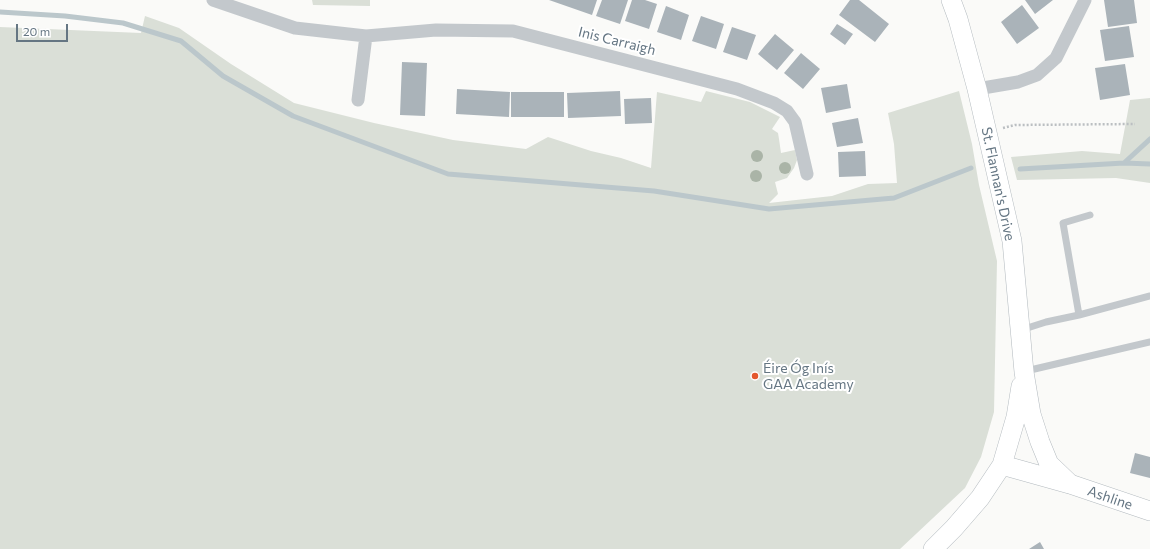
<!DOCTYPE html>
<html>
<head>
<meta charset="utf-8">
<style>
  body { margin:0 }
  #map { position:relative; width:1150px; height:549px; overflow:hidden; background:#fafaf8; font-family:Commissioner,sans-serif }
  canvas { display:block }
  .scale { position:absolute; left:16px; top:24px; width:52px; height:18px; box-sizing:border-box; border:2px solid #657683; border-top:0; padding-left:5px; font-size:12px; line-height:14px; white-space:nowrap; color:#657683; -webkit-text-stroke:3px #fff; paint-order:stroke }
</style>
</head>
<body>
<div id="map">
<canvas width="1150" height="549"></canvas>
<div class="scale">20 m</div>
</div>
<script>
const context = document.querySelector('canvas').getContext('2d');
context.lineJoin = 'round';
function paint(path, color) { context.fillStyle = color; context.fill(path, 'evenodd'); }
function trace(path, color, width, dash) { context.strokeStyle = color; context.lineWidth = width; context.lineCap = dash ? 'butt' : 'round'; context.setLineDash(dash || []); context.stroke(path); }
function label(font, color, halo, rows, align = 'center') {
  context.font = font + ' Commissioner,sans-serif'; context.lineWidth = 4; context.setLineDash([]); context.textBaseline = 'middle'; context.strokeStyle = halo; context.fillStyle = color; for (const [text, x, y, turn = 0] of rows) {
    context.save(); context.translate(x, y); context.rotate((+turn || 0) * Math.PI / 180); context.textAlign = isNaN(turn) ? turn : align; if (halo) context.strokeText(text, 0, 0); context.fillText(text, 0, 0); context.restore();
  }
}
paint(new Path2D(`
  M312,0H370V6L313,5Z
  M145,16L179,28L231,64L294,103L374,123L453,140L526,149L548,137L591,151L621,158L651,168L657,92L701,102L706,91L750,102L780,117L772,129L778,133L779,139L781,153L795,150L797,160L794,168L787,178L775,182L778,194L769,203L832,196L868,184L897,183L894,144L888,113L959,91L972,144L979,185L997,261L994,412L981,457L965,488L900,549H0V27L141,33Z
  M1150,98V183L1116,178L1017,180L1011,157L1082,151L1120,154L1130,100Z`), '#dadfd7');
trace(new Path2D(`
  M0,12L65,16L123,23L181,41L223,76L293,116L448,174L654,191L769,209L894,198L971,168
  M1124,163L1150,139
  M1020,169L1124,163L1150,164`), '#bbc7cb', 5);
paint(new Path2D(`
  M549,0H597L592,15Z
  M602,0H628L620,24L596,16Z
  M632,0H645L657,4L649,29L625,21Z
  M850,0H859L889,24L875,42L839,15Z
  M1025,0H1053L1035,14Z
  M1104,0H1134L1137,23L1108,27Z
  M1022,5L1039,28L1017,44L1001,22Z
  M666,6L689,15L681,40L657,32Z
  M701,16L724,24L716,49L692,41Z
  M837,24L853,34L845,45L830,34Z
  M1129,26L1134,57L1105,61L1100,30Z
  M732,27L756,35L747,60L723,52Z
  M775,34L794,50L777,70L758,54Z
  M801,53L820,69L803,89L784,73Z
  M402,62L427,63L425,116L400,115Z
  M1125,64L1130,95L1100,100L1095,68Z
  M847,84L851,108L826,113L821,88Z
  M457,89L510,92L509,117L456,114Z
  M620,91L621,116L568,118L567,93Z
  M511,92H564V117H511Z
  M651,98L652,123L625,124L624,99Z
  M858,118L863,143L837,147L832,123Z
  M865,151L866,176L839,177L838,152Z
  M1135,453L1150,457V478L1130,473Z
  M1040,542L1044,549H1029Z`), '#aab3b9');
const secondary = new Path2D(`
  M951,0L958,19L977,89L1012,241L1024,372L1031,414L1040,442L1049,464L1070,484
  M1002,465L1070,484L1150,511
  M933,549L954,528L980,498L1002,465L1016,417L1021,386`);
trace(secondary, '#b3babf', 20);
trace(new Path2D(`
  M1003,128L1015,125L1135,124`), '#bbbfc2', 2.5, [2, 2]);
trace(new Path2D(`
  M1079,315L1063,223L1090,215
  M1021,330L1046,322L1079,315L1150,296
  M1026,371L1150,342`), '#c3c8cc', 7);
trace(new Path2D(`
  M213,0L295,28L366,36L436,30L513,31L737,89L774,103L787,111L795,122L807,174
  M977,89L1018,82L1037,75L1056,58L1085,0
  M358,100L366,36`), '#c3c8cc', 13);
trace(secondary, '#fff', 19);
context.fillStyle = '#aab4a7';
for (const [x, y] of [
  [757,156],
  [785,168],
  [756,176]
]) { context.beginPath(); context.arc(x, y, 6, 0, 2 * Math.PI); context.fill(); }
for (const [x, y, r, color] of [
  [755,376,4,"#e4572e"]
]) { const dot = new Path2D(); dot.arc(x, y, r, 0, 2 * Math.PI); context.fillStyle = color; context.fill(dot); trace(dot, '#fff', 1.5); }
label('14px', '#657683', '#fff', [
  ["Inis Carraigh",617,41,14],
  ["St. Flannan's Drive",998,184,78],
  ["Ashline",1110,498,19]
]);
label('14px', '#657683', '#fff', [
  ["Éire Óg Inís",763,368],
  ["GAA Academy",763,384]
], 'left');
</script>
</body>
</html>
